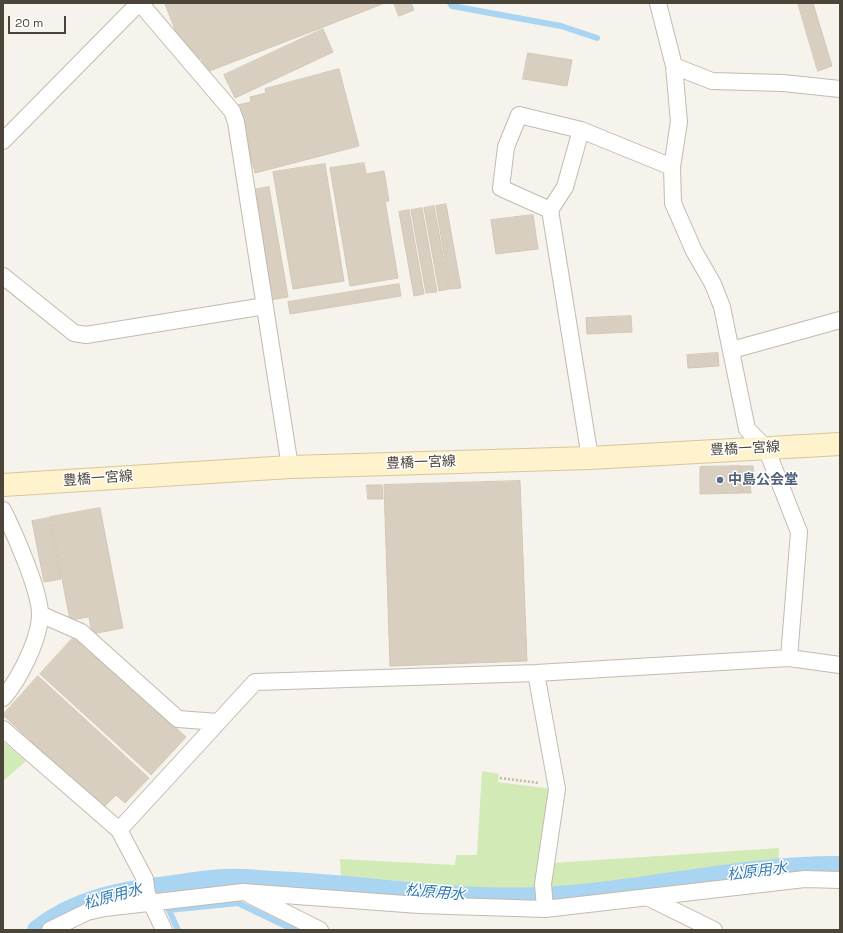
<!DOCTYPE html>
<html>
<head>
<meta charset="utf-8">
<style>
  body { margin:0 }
  #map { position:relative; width:843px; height:933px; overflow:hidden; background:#f6f3ec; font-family:"Space Grotesk",sans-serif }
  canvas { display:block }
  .frame { position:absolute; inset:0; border:4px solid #4b4439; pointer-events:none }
  .scale { position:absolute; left:8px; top:16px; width:58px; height:18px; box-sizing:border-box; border:2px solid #4b4439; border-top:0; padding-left:5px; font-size:12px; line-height:14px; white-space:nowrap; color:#4b4439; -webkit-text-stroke:3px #fff; paint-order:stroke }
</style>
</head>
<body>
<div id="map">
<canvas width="843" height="933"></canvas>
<div class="frame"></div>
<div class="scale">20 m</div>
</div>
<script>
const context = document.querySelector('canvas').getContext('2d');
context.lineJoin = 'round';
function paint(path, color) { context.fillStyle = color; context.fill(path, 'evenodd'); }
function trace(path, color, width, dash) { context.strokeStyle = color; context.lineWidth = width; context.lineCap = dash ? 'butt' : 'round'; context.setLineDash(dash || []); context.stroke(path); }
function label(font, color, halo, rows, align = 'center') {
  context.font = font + ' "Space Grotesk","Noto Sans JP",sans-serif'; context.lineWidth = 3; context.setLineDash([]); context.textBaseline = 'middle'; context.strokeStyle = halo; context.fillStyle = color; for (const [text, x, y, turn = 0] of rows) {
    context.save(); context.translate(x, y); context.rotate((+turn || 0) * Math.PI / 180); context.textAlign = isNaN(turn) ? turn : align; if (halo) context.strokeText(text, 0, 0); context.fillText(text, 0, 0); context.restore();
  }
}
paint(new Path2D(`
  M3,742L26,761L3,781Z
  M482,771L499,774L498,782L552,789L537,888H480L341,876L340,859L455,865L456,855H477Z
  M779,848V859L576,886L550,887L553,863Z`), '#d2eab5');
trace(new Path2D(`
  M450,3L452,6L561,26L597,38
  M178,930L169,910L238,903L294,930`), '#a9d4f2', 6);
trace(new Path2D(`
  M37,930C75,900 121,891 167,886C186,883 205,880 224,879C240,878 257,880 273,881C362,884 450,901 539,897C640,893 739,865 840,866`), '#a9d4f2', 20);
const building = new Path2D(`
  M165,3H385L207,72L201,58L195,60L180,42Z
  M394,3H411L414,10L399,16Z
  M798,3H813L832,66L818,71Z
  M323,29L333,52L235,98L224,75Z
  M528,53L572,60L567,86L523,79Z
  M339,69L359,146L255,173L237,105L251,102L250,97L266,93L265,89Z
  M364,163L366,174L384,171L389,201H385L398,278L350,286L330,168Z
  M325,164L344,281L293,289L273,172Z
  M269,187L288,297L270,300L252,190Z
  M446,204L461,288L450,289L436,206Z
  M434,206L449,289L439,291L424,208Z
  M422,208L437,292L426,293L411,210Z
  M409,210L424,294L414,296L399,212Z
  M533,215L538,249L496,254L491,220Z
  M399,284L401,296L290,314L288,302Z
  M631,316L632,332L587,334L586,318Z
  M718,353L719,366L688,368L687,355Z
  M740,466L741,493L700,494V467Z
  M741,466H753L754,478H741Z
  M520,481L527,661L390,666L384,485Z
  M742,484H750L751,493H742Z
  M367,485H382L383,499H368Z
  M100,508L123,628L92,634L89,617L70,620L50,517Z
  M49,518L61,579L44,582L32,521Z
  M75,636L186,737L151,775L40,674Z
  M38,676L149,778L125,803L116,795L103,808L3,715Z`);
paint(building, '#d8cfc1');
trace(building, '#d3c7b4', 1);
const minor = new Path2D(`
  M140,3L232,111L236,122L290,467
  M658,3L674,66L679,122L672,167L673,203L694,251L713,284L722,307L747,429L766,448L799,532L789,658
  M674,66L712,81L783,83L840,89
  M581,130L565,187L550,210L590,458
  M3,141L139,3
  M550,210L501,188L506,147L519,115L581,130L672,167
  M3,276L74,333L86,335L265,306
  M732,350L840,320
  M3,510C14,532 40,591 40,614C40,639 19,680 3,698
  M40,614L81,632L178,719L218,722
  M536,673L557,789L543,884L545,909
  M3,729L119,830L145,879L147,894L164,930
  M119,830L255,682L536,673L789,658L840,665
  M250,895L320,930
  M649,898L714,930
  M50,930L87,912L105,908L243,892L419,905L545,909L805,879L840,880`);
const secondary = new Path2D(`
  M3,485L290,467L590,458L840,444`);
trace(minor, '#c2bbae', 18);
trace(secondary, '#d6c79b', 24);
trace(new Path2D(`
  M500,778L539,783`), '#c4b79f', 2.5, [2, 2]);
trace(minor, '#fff', 16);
trace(secondary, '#fff3cd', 22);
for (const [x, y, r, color] of [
  [720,480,4,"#5c6f8a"]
]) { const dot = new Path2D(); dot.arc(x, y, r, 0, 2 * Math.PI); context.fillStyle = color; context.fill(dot); trace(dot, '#fff', 1.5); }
label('14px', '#4b4439', '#fff', [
  ["豊橋一宮線",745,449,-3],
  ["豊橋一宮線",421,463,-2],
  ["豊橋一宮線",98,479,-4]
]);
label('bold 14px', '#4e5e75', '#fff', [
  ["中島公会堂",728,480]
], 'left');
label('italic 15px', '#2e7ab2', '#fff', [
  ["松原用水",757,872,-7],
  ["松原用水",435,893,5],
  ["松原用水",113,897,-15]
]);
</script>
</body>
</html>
